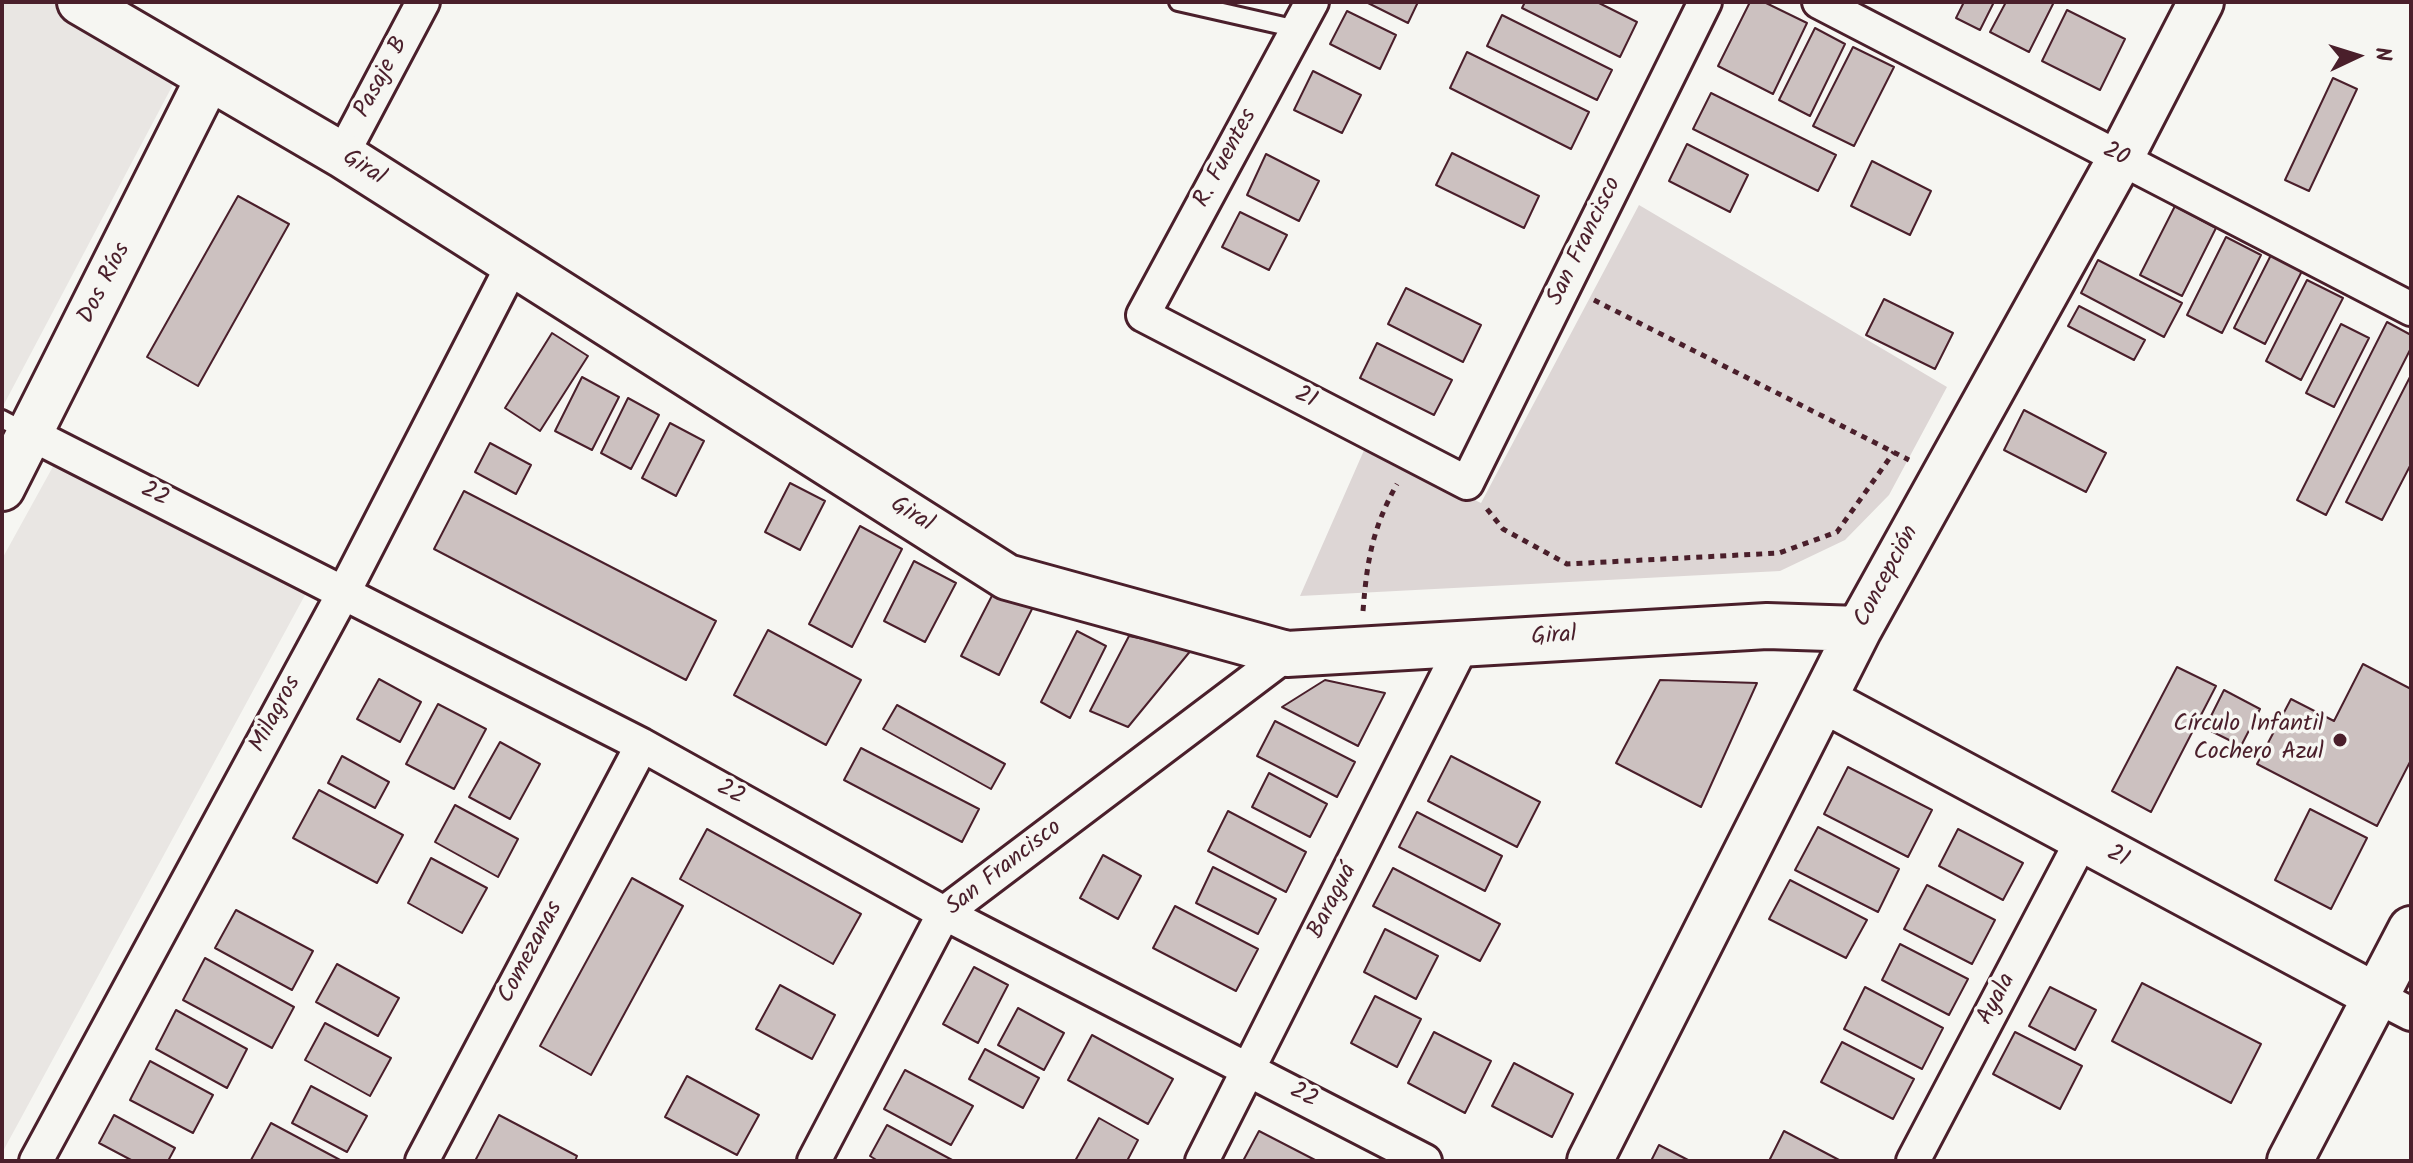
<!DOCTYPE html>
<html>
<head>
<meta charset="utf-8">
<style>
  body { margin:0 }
  #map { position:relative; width:2413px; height:1163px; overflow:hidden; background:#f6f6f2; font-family:Kalam,sans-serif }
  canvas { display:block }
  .frame { position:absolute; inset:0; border:4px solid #4a1f2b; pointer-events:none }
  .north { position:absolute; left:2317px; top:16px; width:80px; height:80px; -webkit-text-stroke:6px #f6f6f2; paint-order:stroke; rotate:86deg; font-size:22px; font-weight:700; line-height:32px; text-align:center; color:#4a1f2b }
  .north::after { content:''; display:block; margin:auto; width:28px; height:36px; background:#4a1f2b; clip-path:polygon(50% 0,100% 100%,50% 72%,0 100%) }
</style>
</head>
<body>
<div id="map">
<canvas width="2413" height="1163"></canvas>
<div class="frame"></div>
<div class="north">N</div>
</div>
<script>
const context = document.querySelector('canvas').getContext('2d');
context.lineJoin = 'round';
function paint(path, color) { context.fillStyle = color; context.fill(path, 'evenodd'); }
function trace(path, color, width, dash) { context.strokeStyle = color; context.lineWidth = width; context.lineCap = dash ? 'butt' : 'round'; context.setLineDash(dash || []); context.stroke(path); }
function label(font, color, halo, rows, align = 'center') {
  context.font = font + ' Kalam,sans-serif'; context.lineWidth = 7; context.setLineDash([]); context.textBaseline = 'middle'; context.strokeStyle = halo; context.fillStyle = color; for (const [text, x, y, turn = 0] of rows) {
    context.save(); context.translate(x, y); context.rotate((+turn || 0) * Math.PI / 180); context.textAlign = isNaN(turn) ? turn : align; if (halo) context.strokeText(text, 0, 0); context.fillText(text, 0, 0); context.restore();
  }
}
paint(new Path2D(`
  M2,2H53L177,77L2,408Z
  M61,452L311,584L2,1153V559Z`), '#e9e6e3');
paint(new Path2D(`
  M1639,205L1947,387L1889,495L1845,540L1780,571L1300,596L1365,448L1481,503Z`), '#ddd6d5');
const building = new Path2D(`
  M1366,2H1418L1408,23Z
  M1525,2H1597L1637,22L1620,57L1522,8Z
  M1750,2H1764L1807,23L1773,94L1718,66Z
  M1964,2H1994L1980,30L1956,18Z
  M2006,2H2054L2029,52L1990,32Z
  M2067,10L2125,39L2100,90L2042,61Z
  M1347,11L1396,35L1380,69L1330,44Z
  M1502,15L1612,70L1597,100L1487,46Z
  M1815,28L1845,44L1810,116L1779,100Z
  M1853,47L1894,67L1854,146L1813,126Z
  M1467,52L1589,112L1571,149L1450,88Z
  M1313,71L1361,95L1342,133L1294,110Z
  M2333,78L2357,89L2309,191L2285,180Z
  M1711,93L1836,155L1818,191L1693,129Z
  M1687,144L1748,175L1730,212L1669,181Z
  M1452,153L1539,196L1524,228L1436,185Z
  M1266,154L1319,181L1299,221L1247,195Z
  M1872,161L1931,191L1910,235L1851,206Z
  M238,196L289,224L198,386L147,357Z
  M2175,206L2216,228L2182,296L2140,275Z
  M1240,212L1287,235L1269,270L1222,247Z
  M2226,237L2261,255L2222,333L2187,315Z
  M2271,255L2302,271L2265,344L2234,328Z
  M2098,260L2182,303L2164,337L2081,293Z
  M2307,280L2343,298L2301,380L2266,361Z
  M1406,288L1481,325L1463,362L1388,324Z
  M1884,299L1953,333L1935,369L1866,335Z
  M2079,306L2145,340L2134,360L2068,326Z
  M2387,322L2411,335V348L2326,515L2297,500Z
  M2341,324L2369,338L2334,407L2306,393Z
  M552,333L588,356L540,431L505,408Z
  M1377,343L1452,380L1434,415L1360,378Z
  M2411,375V464L2382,520L2346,502Z
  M582,377L619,397L592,450L555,431Z
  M628,398L659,415L631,469L601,453Z
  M2024,410L2106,453L2086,492L2004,450Z
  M670,423L704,441L676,496L642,478Z
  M490,443L531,465L516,494L475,472Z
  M790,483L825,501L800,550L765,532Z
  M464,491L716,621L686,680L434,549Z
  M860,526L902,549L852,647L809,624Z
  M914,561L956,583L925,642L884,621Z
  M998,584L1035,603L999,675L961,656Z
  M768,630L861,680L826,745L734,695Z
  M1077,631L1106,646L1070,718L1041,702Z
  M1129,636L1192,649L1128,727L1090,711Z
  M2363,664L2411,689V760L2377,826L2257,764L2291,699L2334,721Z
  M2177,667L2216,686L2151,812L2112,791Z
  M379,679L421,702L400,742L357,719Z
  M1325,680L1385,693L1358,746L1282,707Z
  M1660,680L1757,683L1701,807L1616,763Z
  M2224,690L2260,709L2241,746L2205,728Z
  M438,704L486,729L454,789L406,764Z
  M897,705L1005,764L991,789L883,729Z
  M1275,721L1355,762L1337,797L1257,756Z
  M500,742L540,764L510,819L469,797Z
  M861,748L979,809L962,842L844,780Z
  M342,756L389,782L375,808L328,783Z
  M1451,756L1540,802L1517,847L1428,801Z
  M1848,767L1932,810L1908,857L1824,814Z
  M1269,773L1327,804L1310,837L1252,807Z
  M319,790L403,835L377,883L293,838Z
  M455,805L518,839L498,877L435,842Z
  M2310,809L2367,838L2331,909L2275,880Z
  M1228,811L1306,852L1286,892L1208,851Z
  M1417,812L1502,856L1485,891L1399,847Z
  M1818,827L1899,869L1878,912L1795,870Z
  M707,829L861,914L833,964L680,879Z
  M1958,829L2023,863L2003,900L1939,866Z
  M1103,855L1141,876L1118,919L1080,898Z
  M431,858L487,888L462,933L408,903Z
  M1213,867L1276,899L1258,934L1196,903Z
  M1393,868L1500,924L1480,961L1373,906Z
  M632,878L683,906L591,1075L540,1046Z
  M1790,880L1867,920L1846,958L1769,919Z
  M1927,885L1995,920L1972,964L1904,929Z
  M1175,906L1258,949L1236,991L1153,948Z
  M236,910L313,951L292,990L215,948Z
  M1385,929L1438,956L1416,999L1364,972Z
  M1900,944L1968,979L1949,1015L1882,980Z
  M205,958L294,1007L272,1048L183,1000Z
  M337,964L399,998L378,1036L316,1002Z
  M974,967L1008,985L978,1043L943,1024Z
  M2142,983L2261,1044L2231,1103L2112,1041Z
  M780,985L835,1015L812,1059L756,1029Z
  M1865,987L1943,1028L1922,1069L1844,1029Z
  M2050,987L2096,1010L2075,1050L2029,1026Z
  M1375,996L1421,1019L1397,1067L1351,1043Z
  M1018,1008L1064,1033L1044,1070L998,1045Z
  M176,1010L247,1049L227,1088L156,1049Z
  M325,1023L391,1058L370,1096L305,1060Z
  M1434,1032L1491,1061L1465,1113L1408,1083Z
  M2015,1032L2082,1066L2060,1109L1993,1074Z
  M1092,1035L1173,1079L1148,1124L1068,1080Z
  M1842,1042L1914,1079L1893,1119L1821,1082Z
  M985,1049L1039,1078L1023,1108L969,1079Z
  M150,1061L213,1095L193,1133L130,1100Z
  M1514,1063L1573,1094L1552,1137L1492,1106Z
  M905,1070L973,1106L951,1145L884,1109Z
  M687,1076L759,1115L737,1155L665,1117Z
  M311,1086L367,1116L347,1152L292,1123Z
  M114,1115L175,1148L168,1161H133L99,1143Z
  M499,1115L577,1156L575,1161H475Z
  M1099,1118L1138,1140L1127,1161H1075Z
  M271,1123L342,1161H254L251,1160Z
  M887,1125L954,1161H878L870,1156Z
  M1259,1131L1317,1161H1243Z
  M1784,1131L1841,1161H1769Z
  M1659,1145L1690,1161H1651Z`);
paint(building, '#ccc1c0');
trace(building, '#4a1f2b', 2);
const lane = new Path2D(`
  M1178,2L1297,29
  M2,419L29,433`);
const street = new Path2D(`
  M1312,2L1143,315L1467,483L1705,2
  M1819,2L2411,309
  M342,155L423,2
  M31,434L642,745L944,913L1425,1161
  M2376,996L2411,1014
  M36,1161L344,592L512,266
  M422,1161L642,745
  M814,1161L944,913L1287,654
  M1202,1161L1464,642
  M1913,1161L2082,840`);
const secondary = new Path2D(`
  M80,2L342,155L1007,577L1287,654L1767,626L1859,629
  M2,488L208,79
  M1824,700L2376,996
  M1590,1161L1859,629L2120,159L2201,2
  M2290,1161L2411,929`);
trace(lane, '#4a1f2b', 22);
trace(street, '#4a1f2b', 38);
trace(secondary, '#4a1f2b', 50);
trace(new Path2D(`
  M1594,300L1909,460
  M1487,509L1503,529L1567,564L1779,553L1837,532L1894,452
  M1363,611C1367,561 1372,529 1397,484`), '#4a1f2b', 5, [6, 6]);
trace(lane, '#f6f6f2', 16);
trace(street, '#f6f6f2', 32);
trace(secondary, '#f6f6f2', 44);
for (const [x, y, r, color] of [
  [2340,740,8,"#4a1f2b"]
]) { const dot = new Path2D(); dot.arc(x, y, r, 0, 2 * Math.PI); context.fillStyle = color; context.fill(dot); trace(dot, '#f6f6f2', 3); }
label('24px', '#4a1f2b', '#f6f6f2', [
  ["Pasaje B",383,78,-62],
  ["20",2115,156,27],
  ["R. Fuentes",1227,159,-62],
  ["Giral",363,169,33],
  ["San Francisco",1586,242,-64],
  ["Dos Ríos",106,284,-63],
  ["21",1305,399,27],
  ["22",154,496,27],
  ["Giral",911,516,32],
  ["Concepción",1888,577,-62],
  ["Giral",1554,638,-3],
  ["Milagros",277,715,-62],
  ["22",730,794,29],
  ["21",2117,858,28],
  ["San Francisco",1005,869,-38],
  ["Baraguá",1334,902,-63],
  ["Comezanas",532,953,-62],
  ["Ayala",1998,1000,-62],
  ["22",1303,1097,28]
]);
label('24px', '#4a1f2b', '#f6f6f2', [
  ["Círculo Infantil",2324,726],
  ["Cochero Azul",2324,754]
], 'right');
</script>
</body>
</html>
